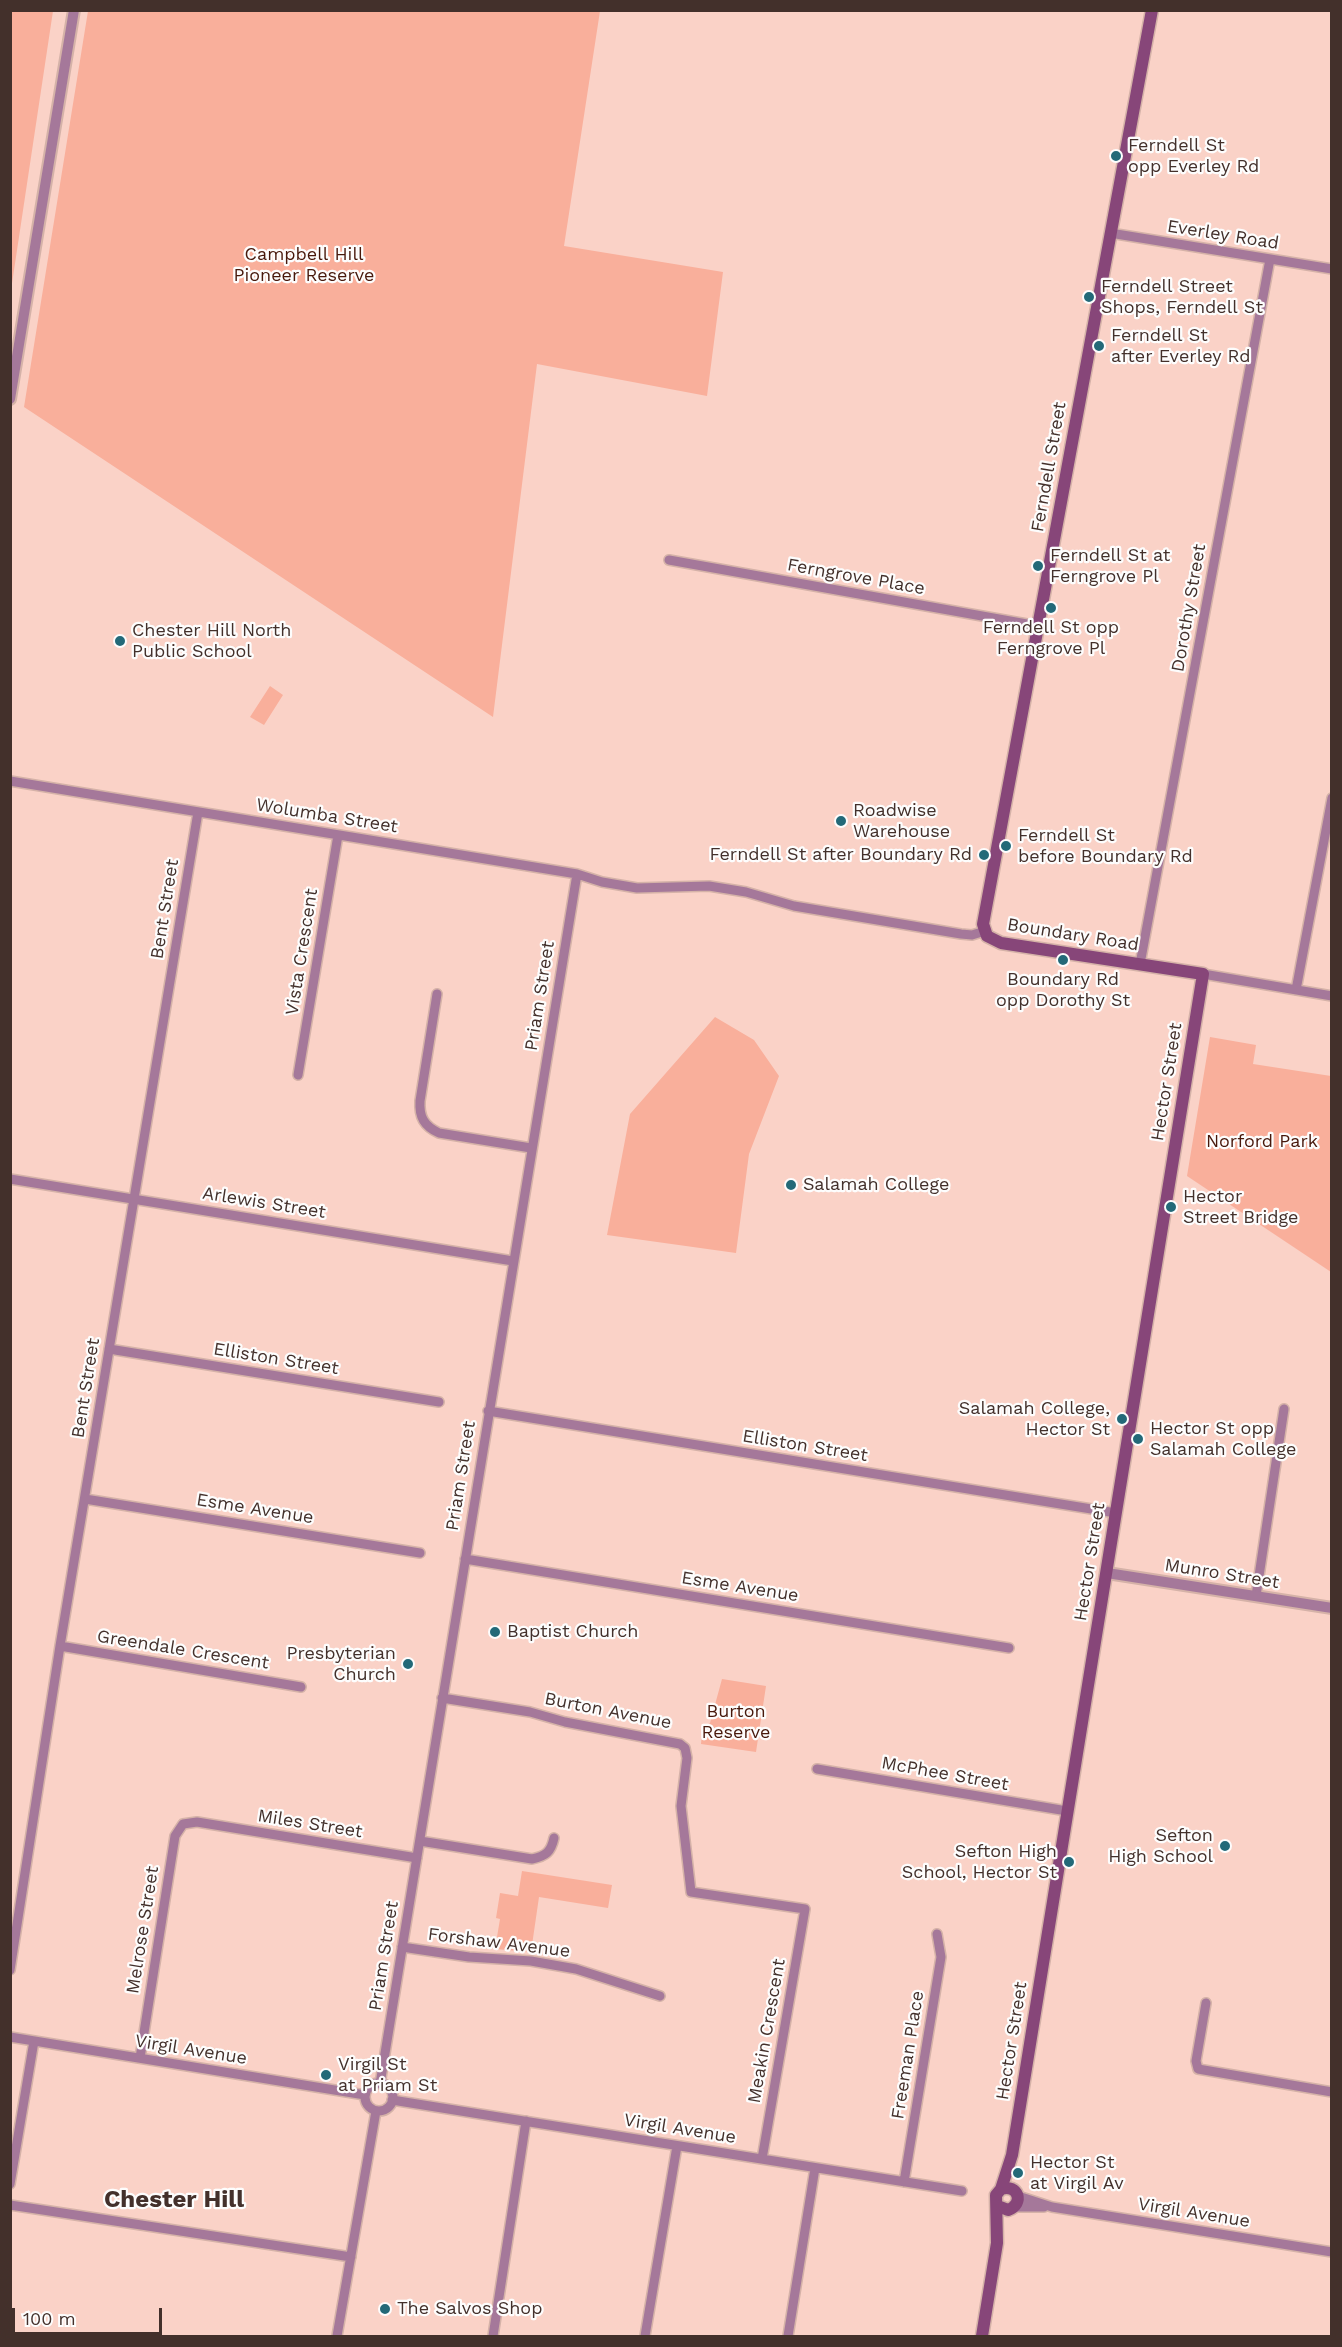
<!DOCTYPE html>
<html>
<head>
<meta charset="utf-8">
<style>
  body { margin:0 }
  #map { position:relative; width:1342px; height:2347px; overflow:hidden; background:#fad2c7; font-family:"Work Sans",sans-serif }
  canvas { display:block }
  .frame { position:absolute; inset:0; border:12px solid #43302b; pointer-events:none }
  .scale { position:absolute; left:12px; top:2308px; width:150px; height:27px; box-sizing:border-box; border:3px solid #43302b; border-top:0; padding-left:8px; font-size:18px; line-height:21px; white-space:nowrap; color:#43302b; -webkit-text-stroke:4px #fdfdfd; paint-order:stroke }
</style>
</head>
<body>
<div id="map">
<canvas width="1342" height="2347"></canvas>
<div class="frame"></div>
<div class="scale">100 m</div>
</div>
<script>
const context = document.querySelector('canvas').getContext('2d');
context.lineJoin = 'round';
function paint(path, color) { context.fillStyle = color; context.fill(path, 'evenodd'); }
function trace(path, color, width, dash) { context.strokeStyle = color; context.lineWidth = width; context.lineCap = dash ? 'butt' : 'round'; context.setLineDash(dash || []); context.stroke(path); }
function label(font, color, halo, rows, align = 'center') {
  context.font = font + ' "Work Sans",sans-serif'; context.lineWidth = 4.5; context.setLineDash([]); context.textBaseline = 'middle'; context.strokeStyle = halo; context.fillStyle = color; for (const [text, x, y, turn = 0] of rows) {
    context.save(); context.translate(x, y); context.rotate((+turn || 0) * Math.PI / 180); context.textAlign = isNaN(turn) ? turn : align; if (halo) context.strokeText(text, 0, 0); context.fillText(text, 0, 0); context.restore();
  }
}
paint(new Path2D(`
  M11,10L53,11L11,290L10,11Z
  M88,11H600L564,246L723,272L707,396L537,364L493,717L24,407Z
  M270,686L283,695L264,725L250,717Z
  M715,1017L754,1040L779,1076L749,1154L736,1253L607,1235L630,1114Z
  M1210,1037L1256,1045L1253,1064L1331,1076V1272L1187,1176Z
  M722,1679L766,1686L756,1752L701,1744L702,1733L710,1723Z
  M522,1871L612,1885L608,1908L539,1897L531,1952L495,1949L500,1919L496,1918L500,1893L518,1896Z`), '#f9af9b');
const minor = new Path2D(`
  M1110,233L1332,269
  M669,560L1038,626
  M10,781L577,874L602,882L637,888L709,886L746,892L794,906L961,934L972,935L985,931
  M1140,964L1270,259
  M1203,974L1332,996
  M1296,990L1332,798
  M437,994L420,1101C419,1117 424,1126 439,1133L531,1148
  M298,1075L338,835
  M10,1179L513,1261
  M109,1349L439,1402
  M488,1411L1116,1513
  M85,1499L420,1553
  M465,1559L1009,1648
  M1256,1596L1284,1409
  M60,1646L301,1687
  M442,1698L530,1712L565,1722L680,1744L685,1748L687,1758L681,1806L691,1892L805,1909L762,2159
  M817,1769L1067,1811
  M420,1841L532,1859C546,1856 551,1852 554,1838
  M402,1947L469,1957L531,1961L576,1969L660,1996
  M10,1970L60,1646L198,812
  M1206,2003L1196,2061L1198,2069L1332,2092
  M10,2037L365,2095
  M140,2058L175,1836L183,1824L197,1822L417,1858
  M365 2097a14 14 0 1 1 28 0a14 14 0 1 1-28 0Z
  M380,2084L577,874
  M392,2100L962,2191
  M904,2182L941,1957L937,1934
  M10,2184L34,2041
  M1018,2196L1052,2207L1332,2252
  M10,2205L351,2257
  M1015,2207H1044
  M337,2336L376,2111
  M493,2336L526,2121
  M645,2336L677,2146
  M788,2336L815,2168`);
const tertiary = new Path2D(`
  M10,399L74,10
  M1107,1573L1332,1608`);
const secondary = new Path2D(`
  M998,2206L1008,2210C1025,2204 1018,2183 1001,2189
  M982,2336L997,2243L996,2195L1001,2189L1012,2155L1203,974L1001,943L987,936L983,924L1152,10`);
trace(minor, '#d5b2a8', 12);
trace(tertiary, '#d5b2a8', 14);
trace(secondary, '#d5b2a8', 15);
trace(minor, '#a5789a', 9);
trace(tertiary, '#a5789a', 10);
trace(secondary, '#874679', 12);
for (const [x, y, r, color] of [
  [1116,156,6,"#236978"],
  [1089,297,6,"#236978"],
  [1099,346,6,"#236978"],
  [1038,566,6,"#236978"],
  [1051,608,6,"#236978"],
  [120,641,6,"#236978"],
  [841,821,6,"#236978"],
  [1006,846,6,"#236978"],
  [984,855,6,"#236978"],
  [1063,960,6,"#236978"],
  [791,1185,6,"#236978"],
  [1171,1207,6,"#236978"],
  [1122,1419,6,"#236978"],
  [1138,1439,6,"#236978"],
  [495,1632,6,"#236978"],
  [408,1664,6,"#236978"],
  [1225,1846,6,"#236978"],
  [1069,1862,6,"#236978"],
  [326,2075,6,"#236978"],
  [1018,2173,6,"#236978"],
  [385,2309,6,"#236978"]
]) { const dot = new Path2D(); dot.arc(x, y, r, 0, 2 * Math.PI); context.fillStyle = color; context.fill(dot); trace(dot, '#fdfdfd', 2); }
label('18px', '#43302b', '#fdfdfd', [
  ["Ferndell St",1128,146],
  ["opp Everley Rd",1128,167],
  ["Ferndell Street",1101,287],
  ["Shops, Ferndell St",1101,308],
  ["Ferndell St",1111,336],
  ["after Everley Rd",1111,357],
  ["Ferndell St at",1050,556],
  ["Ferngrove Pl",1050,577],
  ["Ferndell St opp",1051,628,"center"],
  ["Ferngrove Pl",1051,649,"center"],
  ["Chester Hill North",132,631],
  ["Public School",132,652],
  ["Roadwise",853,811],
  ["Warehouse",853,832],
  ["Ferndell St",1018,836],
  ["before Boundary Rd",1018,857],
  ["Ferndell St after Boundary Rd",972,855,"right"],
  ["Boundary Rd",1063,980,"center"],
  ["opp Dorothy St",1063,1001,"center"],
  ["Salamah College",803,1185],
  ["Hector",1183,1197],
  ["Street Bridge",1183,1218],
  ["Salamah College,",1110,1409,"right"],
  ["Hector St",1110,1430,"right"],
  ["Hector St opp",1150,1429],
  ["Salamah College",1150,1450],
  ["Baptist Church",507,1632],
  ["Presbyterian",396,1654,"right"],
  ["Church",396,1675,"right"],
  ["Sefton",1213,1836,"right"],
  ["High School",1213,1857,"right"],
  ["Sefton High",1057,1852,"right"],
  ["School, Hector St",1057,1873,"right"],
  ["Virgil St",338,2065],
  ["at Priam St",338,2086],
  ["Hector St",1030,2163],
  ["at Virgil Av",1030,2184],
  ["The Salvos Shop",397,2309]
], 'left');
label('18px', '#43302b', '#fdfdfd', [
  ["Everley Road",1223,235,9],
  ["Ferndell Street",1049,467,-80],
  ["Ferngrove Place",856,577,10],
  ["Dorothy Street",1189,608,-80],
  ["Wolumba Street",327,816,9],
  ["Bent Street",165,909,-81],
  ["Boundary Road",1073,935,9],
  ["Vista Crescent",302,952,-81],
  ["Priam Street",540,996,-81],
  ["Hector Street",1167,1082,-81],
  ["Arlewis Street",264,1203,9],
  ["Elliston Street",276,1359,9],
  ["Bent Street",86,1388,-81],
  ["Elliston Street",805,1446,9],
  ["Priam Street",461,1476,-81],
  ["Esme Avenue",255,1509,9],
  ["Hector Street",1090,1562,-81],
  ["Munro Street",1222,1574,9],
  ["Esme Avenue",740,1587,9],
  ["Greendale Crescent",183,1650,9],
  ["Burton Avenue",608,1711,11],
  ["McPhee Street",945,1774,10],
  ["Miles Street",310,1824,9],
  ["Melrose Street",143,1930,-81],
  ["Forshaw Avenue",499,1943,7],
  ["Priam Street",384,1956,-81],
  ["Meakin Crescent",767,2031,-80],
  ["Hector Street",1012,2041,-81],
  ["Virgil Avenue",191,2050,9],
  ["Freeman Place",908,2055,-81],
  ["Virgil Avenue",680,2129,9],
  ["Virgil Avenue",1194,2213,9]
]);
label('18px', '#48180b', '#fdfdfd', [
  ["Campbell Hill",304,255],
  ["Pioneer Reserve",304,276],
  ["Norford Park",1262,1142],
  ["Burton",736,1712],
  ["Reserve",736,1733]
]);
label('bold 24px', '#43302b', '#fdfdfd', [
  ["Chester Hill",174,2200]
]);
</script>
</body>
</html>
